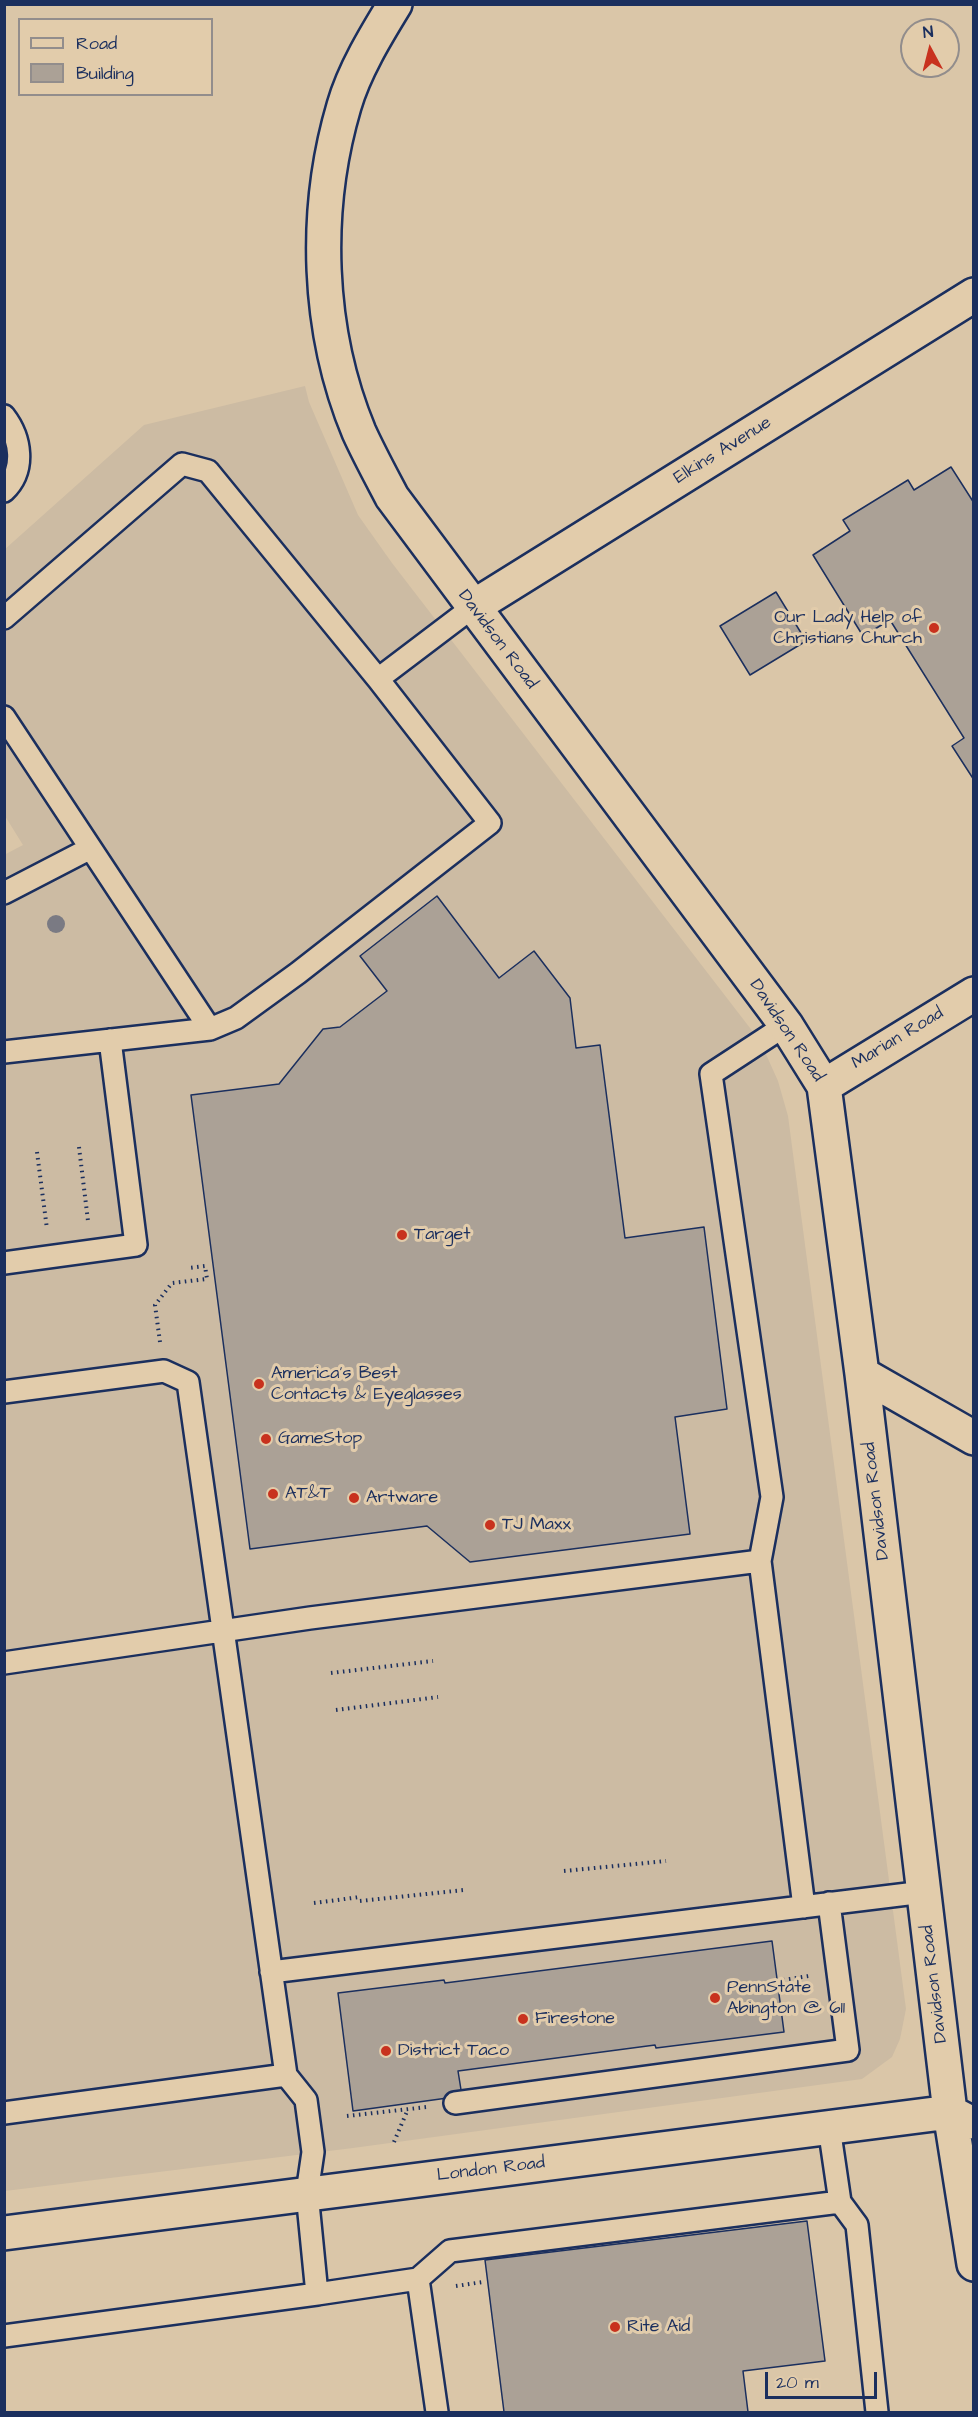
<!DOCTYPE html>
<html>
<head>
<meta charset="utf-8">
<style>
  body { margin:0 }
  #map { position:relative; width:978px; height:2417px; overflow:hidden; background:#dac6a8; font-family:"Architects Daughter",sans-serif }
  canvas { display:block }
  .frame { position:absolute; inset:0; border:6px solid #1b2f5e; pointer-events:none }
  .legend { position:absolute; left:18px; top:18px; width:195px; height:78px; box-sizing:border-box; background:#e2ccab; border:2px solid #928d8c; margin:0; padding:8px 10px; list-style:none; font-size:18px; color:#1b2f5e }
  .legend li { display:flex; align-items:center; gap:12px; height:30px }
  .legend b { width:30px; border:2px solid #928d8c }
  .north { position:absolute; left:900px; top:18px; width:60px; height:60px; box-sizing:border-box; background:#e2ccab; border:2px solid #928d8c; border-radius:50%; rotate:353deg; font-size:16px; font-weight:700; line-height:24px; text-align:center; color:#1b2f5e }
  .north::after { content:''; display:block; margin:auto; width:21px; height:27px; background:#c8321e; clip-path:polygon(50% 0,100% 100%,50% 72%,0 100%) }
  .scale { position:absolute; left:765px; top:2372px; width:112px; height:27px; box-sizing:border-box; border:3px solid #1b2f5e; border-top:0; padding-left:8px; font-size:18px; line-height:21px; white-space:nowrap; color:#1b2f5e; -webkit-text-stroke:4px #e2ccab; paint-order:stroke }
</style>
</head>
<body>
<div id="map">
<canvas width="978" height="2417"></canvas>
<div class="frame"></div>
<ul class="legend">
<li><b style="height:8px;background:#e2ccab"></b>Road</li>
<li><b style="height:16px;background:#aba196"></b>Building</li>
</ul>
<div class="north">N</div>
<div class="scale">20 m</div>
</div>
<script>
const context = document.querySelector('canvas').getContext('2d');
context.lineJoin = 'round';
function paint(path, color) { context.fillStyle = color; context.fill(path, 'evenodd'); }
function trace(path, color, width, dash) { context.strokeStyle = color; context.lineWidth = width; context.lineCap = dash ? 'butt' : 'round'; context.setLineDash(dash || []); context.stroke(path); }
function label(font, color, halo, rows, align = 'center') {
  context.font = font + ' "Architects Daughter",sans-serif'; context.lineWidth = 6; context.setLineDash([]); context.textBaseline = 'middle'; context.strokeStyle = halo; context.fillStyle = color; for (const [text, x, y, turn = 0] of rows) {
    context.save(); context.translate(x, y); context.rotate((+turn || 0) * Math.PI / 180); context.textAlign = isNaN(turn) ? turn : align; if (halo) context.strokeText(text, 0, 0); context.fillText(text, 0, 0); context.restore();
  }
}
paint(new Path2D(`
  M305,386L309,402L358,515L392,563L760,1041L778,1081L788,1116L906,2009L900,2039L892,2057L862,2079L353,2148L5,2191L4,855L23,845L5,816L4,550L144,425Z`), '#ccbba3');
const building = new Path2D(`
  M951,467L974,503V780L952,746L964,738L890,620L863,636L813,555L850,531L843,520L908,480L914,490Z
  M776,592L806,641L750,675L720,626Z
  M437,896L499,978L534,951L570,998L576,1048L600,1045L625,1238L704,1227L727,1409L675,1417L690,1534L470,1562L427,1526L250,1549L191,1095L279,1084L323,1029L340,1027L387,991L360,956Z
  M772,1941L784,2032L656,2048L655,2045L458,2071L462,2096L353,2111L338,1993L444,1980L445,1983Z
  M807,2221L825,2361L743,2371L748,2412H504L485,2260Z`);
paint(building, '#aba196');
trace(building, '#1b2f5e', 1.5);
const lane = new Path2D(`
  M4,416C21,438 26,470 4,491
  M4,618L182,464L208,471L378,679L490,823L298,973L236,1018L210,1029L4,1052
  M378,679L473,607
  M4,717L210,1029
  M4,893L89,849
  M4,1263L136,1245L110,1040
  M4,1392L164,1371L188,1382L286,2075L306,2100L313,2152L307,2193L317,2294L418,2279L437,2412
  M760,1561L804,1907
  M4,1663L310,1618L760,1561L772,1497L711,1074L786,1025
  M271,1972L924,1892
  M455,2103L848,2050L829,1903
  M4,2113L286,2075
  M829,2127L840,2202L857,2225L877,2412
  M418,2279L450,2251L840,2202
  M4,2336L317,2294`);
const street = new Path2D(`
  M395,4C376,35 354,71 344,106C313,211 317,331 359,432C369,454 381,476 392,497L786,1025L824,1086L862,1374L950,2112L974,2264
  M473,607L974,295
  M824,1086L974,994
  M862,1374L974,1438
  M4,2233L950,2112L969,2122`);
trace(lane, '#1b2f5e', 26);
trace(street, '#1b2f5e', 38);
trace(new Path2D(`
  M79,1147L88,1221
  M37,1152L47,1229
  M160,1342L155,1305L172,1283L207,1279L205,1266L189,1268
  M331,1673L433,1661
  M336,1710L438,1697
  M564,1871L666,1861
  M360,1901L464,1890
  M314,1903L360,1897
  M783,1980L809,1976
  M347,2116L427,2107
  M394,2142L408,2109
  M456,2286L483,2282`), '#1b2f5e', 4, [1.5, 4.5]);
trace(lane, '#e2ccab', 21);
trace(street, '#e2ccab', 33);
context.fillStyle = '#7a7a83';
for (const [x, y] of [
  [56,924]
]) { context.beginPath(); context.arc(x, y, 9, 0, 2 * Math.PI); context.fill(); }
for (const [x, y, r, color] of [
  [934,628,6,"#c8321e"],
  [402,1235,6,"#c8321e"],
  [259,1384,6,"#c8321e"],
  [266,1439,6,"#c8321e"],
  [273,1494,6,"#c8321e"],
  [354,1498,6,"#c8321e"],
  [490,1525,6,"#c8321e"],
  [715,1998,6,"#c8321e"],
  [523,2019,6,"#c8321e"],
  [386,2051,6,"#c8321e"],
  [615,2327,6,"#c8321e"]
]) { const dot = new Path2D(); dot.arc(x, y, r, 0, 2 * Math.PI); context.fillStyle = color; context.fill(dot); trace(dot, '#e2ccab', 2); }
label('18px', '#1b2f5e', '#e2ccab', [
  ["Elkins Avenue",723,451,-32],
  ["Davidson Road",497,640,53],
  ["Davidson Road",786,1031,56],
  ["Marian Road",898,1039,-31],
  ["Davidson Road",877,1501,-97],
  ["Davidson Road",935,1984,-97],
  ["London Road",491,2170,-7]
]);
label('18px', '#1b2f5e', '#e2ccab', [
  ["Our Lady Help of",922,618,"right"],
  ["Christians Church",922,639,"right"],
  ["Target",414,1235],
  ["America's Best",271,1374],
  ["Contacts & Eyeglasses",271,1395],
  ["GameStop",278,1439],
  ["AT&T",285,1494],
  ["Artware",366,1498],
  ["TJ Maxx",502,1525],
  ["PennState",727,1988],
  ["Abington @ 611",727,2009],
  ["Firestone",535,2019],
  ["District Taco",398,2051],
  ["Rite Aid",627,2327]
], 'left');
</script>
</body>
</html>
